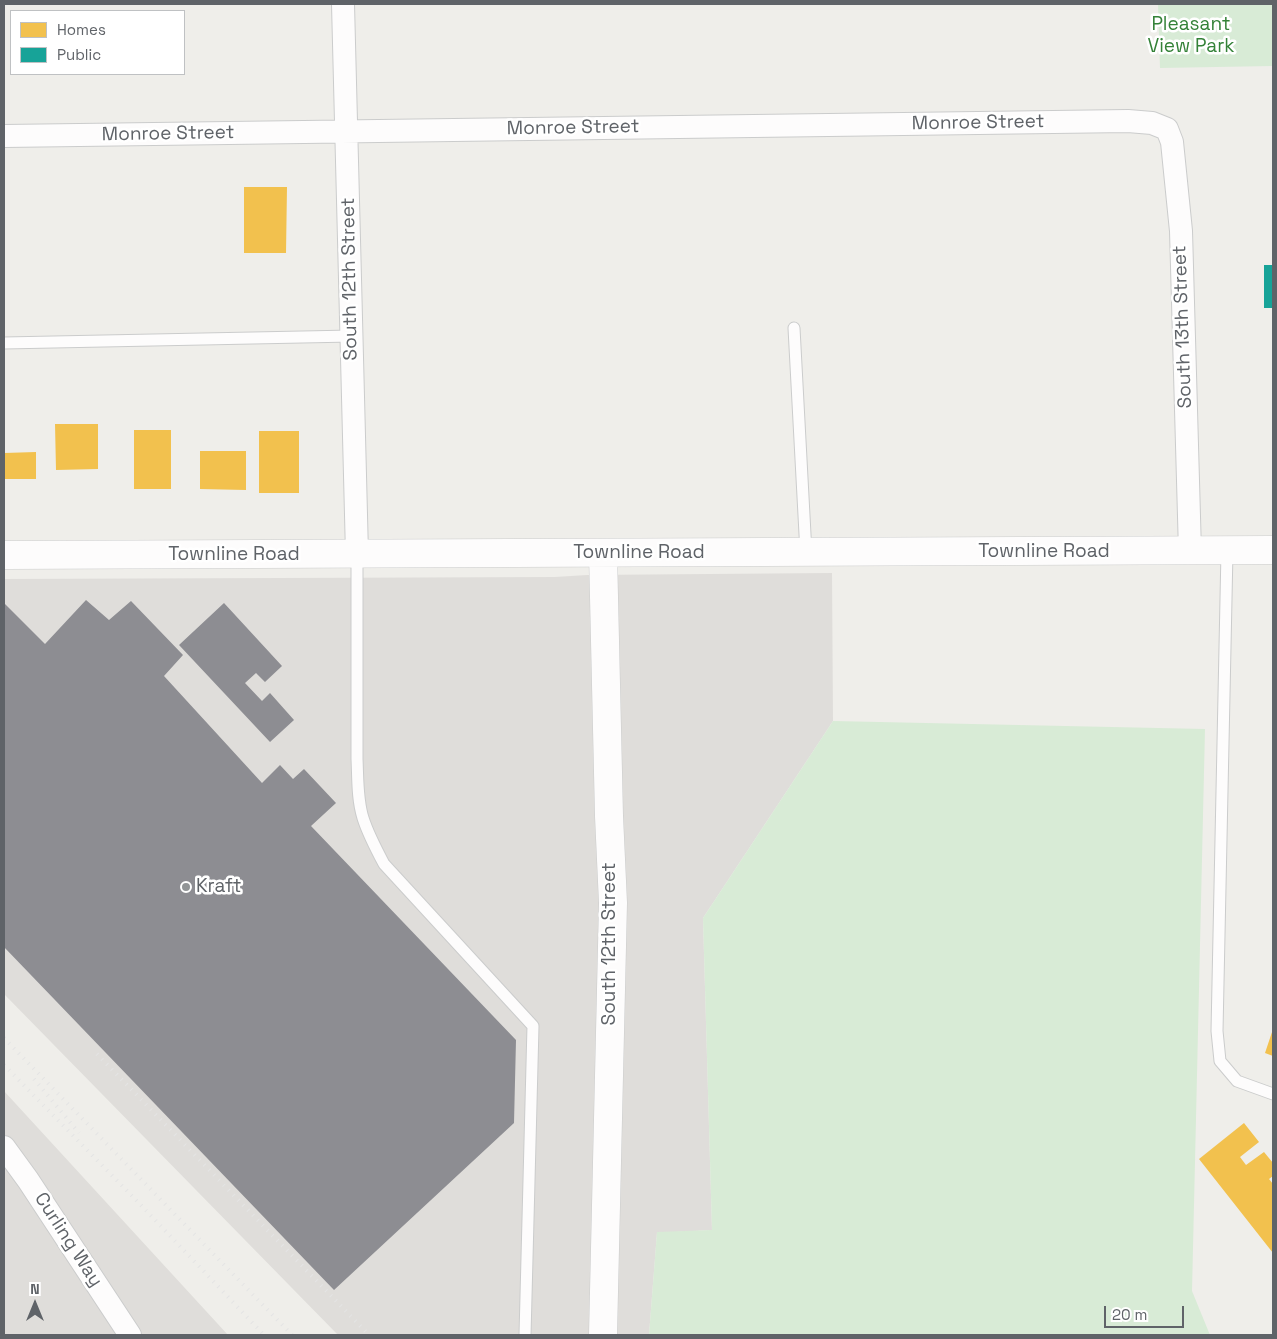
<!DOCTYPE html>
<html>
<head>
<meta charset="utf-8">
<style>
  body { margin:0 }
  #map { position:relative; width:1277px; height:1339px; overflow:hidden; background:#efeeea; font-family:"Space Grotesk",sans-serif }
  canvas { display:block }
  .frame { position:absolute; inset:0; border:5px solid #5f6368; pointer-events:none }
  .legend { position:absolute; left:10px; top:10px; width:175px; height:65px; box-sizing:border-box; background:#fff; border:1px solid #bfc1c3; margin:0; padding:6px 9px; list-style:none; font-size:15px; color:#5f6368 }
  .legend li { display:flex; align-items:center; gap:10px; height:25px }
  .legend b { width:25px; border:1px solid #bfc1c3 }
  .north { position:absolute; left:10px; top:1279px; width:50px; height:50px; -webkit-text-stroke:4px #fff; paint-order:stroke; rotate:0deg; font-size:14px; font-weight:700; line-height:20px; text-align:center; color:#5f6368 }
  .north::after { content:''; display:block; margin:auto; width:18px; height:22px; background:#5f6368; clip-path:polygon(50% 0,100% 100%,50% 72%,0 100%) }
  .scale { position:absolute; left:1104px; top:1306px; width:80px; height:22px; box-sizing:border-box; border:2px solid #5f6368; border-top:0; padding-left:6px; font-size:15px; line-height:18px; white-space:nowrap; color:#5f6368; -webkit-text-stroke:4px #fff; paint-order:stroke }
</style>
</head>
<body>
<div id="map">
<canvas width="1277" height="1339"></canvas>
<div class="frame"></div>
<ul class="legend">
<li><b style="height:14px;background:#f2c14e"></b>Homes</li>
<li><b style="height:14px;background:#17a398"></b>Public</li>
</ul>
<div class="north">N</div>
<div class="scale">20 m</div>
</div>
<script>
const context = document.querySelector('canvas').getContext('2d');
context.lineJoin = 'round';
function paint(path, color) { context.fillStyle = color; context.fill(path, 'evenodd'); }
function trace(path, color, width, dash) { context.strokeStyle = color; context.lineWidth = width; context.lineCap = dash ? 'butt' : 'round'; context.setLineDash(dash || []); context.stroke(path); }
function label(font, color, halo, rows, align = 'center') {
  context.font = font + ' "Space Grotesk",sans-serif'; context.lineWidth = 5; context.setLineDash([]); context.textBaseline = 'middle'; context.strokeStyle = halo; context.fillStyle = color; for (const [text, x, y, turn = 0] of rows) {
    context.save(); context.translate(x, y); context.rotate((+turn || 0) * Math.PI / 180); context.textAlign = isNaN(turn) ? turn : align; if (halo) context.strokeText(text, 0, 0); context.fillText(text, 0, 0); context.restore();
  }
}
paint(new Path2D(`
  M832,573L833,721L703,918L712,1230L657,1233L649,1335H338L4,994V579L555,577L587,575Z
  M4,1091L228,1335H4Z`), '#dfddda');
paint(new Path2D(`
  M1158,4H1273V66L1160,68Z
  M833,721L1205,729L1192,1291L1210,1335H649L657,1232L712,1230L703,918Z`), '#d8ebd6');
paint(new Path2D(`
  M244,187H287L286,253H244Z
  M55,424H98V469L56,470Z
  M134,430H171V489H134Z
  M259,431H299V493H259Z
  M200,451H246V490L200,489Z
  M36,452V479H4V453Z
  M1273,1029V1056L1265,1053Z
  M1244,1123L1259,1142L1240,1157L1246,1165L1264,1152L1273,1163V1176L1269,1179L1273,1184V1253L1199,1159Z`), '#f2c14e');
paint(new Path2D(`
  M1264,265H1273V308H1264Z`), '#17a398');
paint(new Path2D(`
  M86,600L109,620L131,601L183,655L164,676L262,783L280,765L293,779L304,769L336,803L311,826L516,1040L514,1123L334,1290L4,947V603L45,644Z
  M224,603L282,666L265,682L256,673L245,683L262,701L270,693L294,720L270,742L179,645Z`), '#8d8d92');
const service = new Path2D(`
  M794,328L806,553
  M4,343L352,336
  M1227,551L1217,1031L1220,1061L1237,1081L1273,1094
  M357,554V759C358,778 357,799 363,818C368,834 376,849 384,864L533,1026L525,1335`);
const minor = new Path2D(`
  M343,4L357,554
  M4,136L1128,121L1152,123L1167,129L1172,142L1181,231L1190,552
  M4,1147L28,1180L130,1335`);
const tertiary = new Path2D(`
  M4,555L1273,550
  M603,1335L613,903L609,816L603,553`);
trace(service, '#cbcccc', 13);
trace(minor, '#cbcccc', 24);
trace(tertiary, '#cbcccc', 29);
trace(service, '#fdfcfc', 11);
trace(minor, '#fdfcfc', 22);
trace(tertiary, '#fdfcfc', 28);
trace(new Path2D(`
  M4,1038L292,1335
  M97,1054L369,1335
  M4,1065L137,1201L264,1335
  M34,1079L79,1133`), '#e4e4e4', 4, [1, 6]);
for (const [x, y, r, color] of [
  [186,887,5,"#919496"]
]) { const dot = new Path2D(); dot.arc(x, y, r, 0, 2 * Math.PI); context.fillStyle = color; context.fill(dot); trace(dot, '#fff', 2); }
label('19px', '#348238', '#fff', [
  ["Pleasant",1191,25],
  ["View Park",1191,47]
]);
label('19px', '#5f6368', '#fff', [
  ["Monroe Street",978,123,-1],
  ["Monroe Street",573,128,-1],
  ["Monroe Street",168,134,-1],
  ["South 12th Street",350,279,-91],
  ["South 13th Street",1183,327,-92],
  ["Townline Road",1044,552],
  ["Townline Road",639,553],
  ["Townline Road",234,555],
  ["South 12th Street",610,944,-90],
  ["Curling Way",68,1240,57]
]);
label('19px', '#5f6368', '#fff', [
  ["Kraft",196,887]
], 'left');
</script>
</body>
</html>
